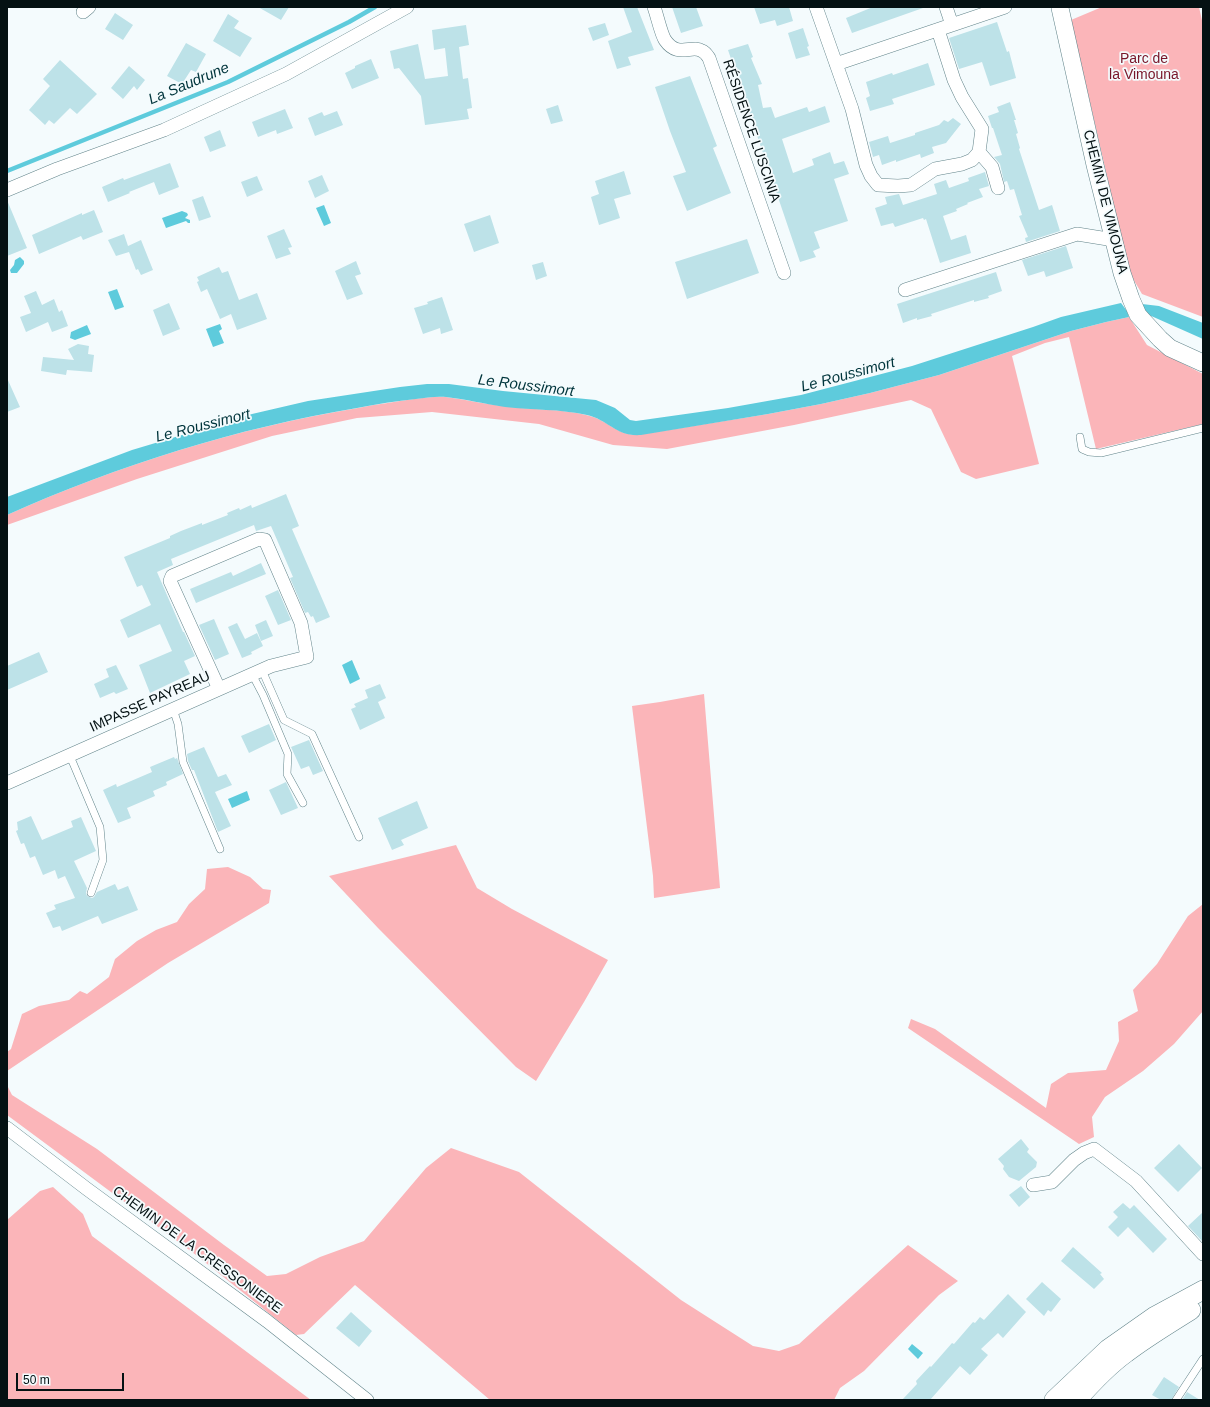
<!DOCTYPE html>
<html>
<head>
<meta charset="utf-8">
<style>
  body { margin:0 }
  #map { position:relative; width:1210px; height:1407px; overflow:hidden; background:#f4fbfd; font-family:Helvetica,sans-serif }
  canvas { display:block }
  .frame { position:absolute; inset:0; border:8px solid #041113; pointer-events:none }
  .scale { position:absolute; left:16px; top:1373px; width:108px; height:18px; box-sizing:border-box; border:2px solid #041113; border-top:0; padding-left:5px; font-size:12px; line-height:14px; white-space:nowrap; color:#041113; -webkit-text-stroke:3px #f4fbfd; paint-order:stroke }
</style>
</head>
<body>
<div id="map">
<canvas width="1210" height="1407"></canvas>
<div class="frame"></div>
<div class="scale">50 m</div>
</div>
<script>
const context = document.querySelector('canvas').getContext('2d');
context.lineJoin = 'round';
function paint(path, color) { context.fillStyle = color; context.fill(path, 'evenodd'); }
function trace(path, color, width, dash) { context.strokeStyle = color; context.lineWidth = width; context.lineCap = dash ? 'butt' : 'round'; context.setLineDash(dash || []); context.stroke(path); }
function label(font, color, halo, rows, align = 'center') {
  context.font = font + ' Helvetica,sans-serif'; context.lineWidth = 3.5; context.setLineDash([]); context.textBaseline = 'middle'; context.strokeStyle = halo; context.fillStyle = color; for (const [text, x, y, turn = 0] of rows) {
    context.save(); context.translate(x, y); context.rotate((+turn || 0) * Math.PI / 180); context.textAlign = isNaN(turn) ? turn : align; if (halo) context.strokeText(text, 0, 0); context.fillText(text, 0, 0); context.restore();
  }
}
paint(new Path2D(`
  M1102,7H1199L1203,25V317L1142,294L1129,272L1071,20Z
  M1129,317L1147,345L1203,374V424L1096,449L1069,337L1045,343L1012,356L1039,464L976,479L961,472L931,409L911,400L794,425L667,449L613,445L539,424L432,412L357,418L272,436L137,479L7,525V515C119,465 237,428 358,408C377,404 395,402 414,399C424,398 436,396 446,397C468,400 490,405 511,407C537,410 562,409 586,415C607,419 616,435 637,435L768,414L821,404L870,393L939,375L1071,331L1106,322Z
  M704,694L720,888L654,898L653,876L632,706L660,702Z
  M456,845L477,888L512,909L608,960L584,1002L536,1081L516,1067L378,928L329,876Z
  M228,867L250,877L263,889L271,890L269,903L168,963L7,1071V1052L11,1049L22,1014L39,1006L69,1000L80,991L87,994L109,977L115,959L137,941L156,930L177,922L189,904L205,889L207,869Z
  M1203,904V1011L1174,1044L1143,1071L1105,1097L1092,1117L1094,1137L1079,1144L908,1028L911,1019L935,1029L1046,1108L1051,1084L1068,1073L1106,1070L1119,1041L1118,1022L1138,1011L1133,990L1157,964L1188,916Z
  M7,1085L12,1095L97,1149L224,1245L267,1276L286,1274L320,1257L364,1241L426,1168L451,1148L519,1172L681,1300L753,1346L779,1351L799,1344L908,1245L958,1281L939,1295L864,1371L840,1388L834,1400H490L355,1285L304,1334L296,1335L196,1255L7,1115Z
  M53,1187L83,1214L92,1236L311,1400H7V1220L40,1191Z`), '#fbb5b9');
paint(new Path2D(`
  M324,205L331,223L324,226L316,208Z
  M182,211L187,213L188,215L185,218L190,220V223H188L186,221L166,228L162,218Z
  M20,257L24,261V264L17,273H11L10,270L14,265L15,260Z
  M117,289L124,307L115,310L108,292Z
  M1121,303L1127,311L1129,317L1106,322L1071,331L939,375L870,393L821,404L768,414L641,435C616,437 609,420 587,415C560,409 532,410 505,407C485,404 465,399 446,397C436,396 426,398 416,399C396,401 377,404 357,408C237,428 119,465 7,515V497L132,450L252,414L308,401L400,387L427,384H449L503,391L596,400L615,408L630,420L636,421L728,408L801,395L912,366L1033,327L1061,317Z
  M1142,304L1159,306L1203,323V339L1149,315L1143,309Z
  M220,324L222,329L219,331L224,343L213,347L206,329Z
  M87,325L91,334L75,340L70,338L71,332Z
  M352,660L360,679L350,684L342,665Z
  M247,791L250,800L232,808L228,799Z
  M912,1344L923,1353L918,1359L908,1349Z`), '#5ecbdc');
trace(new Path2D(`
  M7,171L228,82L349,22L375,7`), '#5ecbdc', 4.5);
paint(new Path2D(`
  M258,7H289L281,20Z
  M623,7H637L654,50L628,57L631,65L617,69L608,41L632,32Z
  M672,7H696L703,26L681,33Z
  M754,7H789L793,21L777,26L775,20L760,24Z
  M873,7H923V8L852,33L846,18Z
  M115,13L133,25L123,40L105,29Z
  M228,14L239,21L234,28L252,38L240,57L213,41Z
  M997,22L1007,52L1009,51L1016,78L990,86L982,62L959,69L949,38Z
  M605,23L609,35L593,41L588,28Z
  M466,25L469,45L459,47L463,79L468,78L472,108L467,109L469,119L425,125L421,96L399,68L394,69L390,51L418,44L425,79L448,76L445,48L434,50L432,30Z
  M803,28L809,46L807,47L810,55L796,59L788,33Z
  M186,43L206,54L196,72L191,70L182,84L167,76Z
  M748,44L753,57L751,58L762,84L758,85L763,108L771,107L775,118L807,107L809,112L825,106L830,122L782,139L793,173L814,165L812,159L830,152L834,164L844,161L849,174L834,179L848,221L814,232L820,248L813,251L816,257L800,262L728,50Z
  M371,59L379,78L352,89L345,73L355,68V66Z
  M60,60L97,94L77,114L70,108L54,124L49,120L45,125L29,110L49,87L50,86L43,79Z
  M928,63L935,85L892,99L894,104L870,111L866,98L870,96L866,82L892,73L893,75Z
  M129,66L145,80L137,90L134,86L123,99L111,88Z
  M690,76L717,146L713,148L731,193L687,211L673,176L686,172L670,131L655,87Z
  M1010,102L1016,120H1014L1018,133L1016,134L1020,148L1019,149L1039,210L1052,205L1060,231L1026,242L1025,238L1028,237L1019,216L1022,215L1014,189L1010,190L1007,181L1004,182L1000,164L994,157L1002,155L993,128H992L988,116L999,112L997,107Z
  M558,105L563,121L551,124L546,109Z
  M285,109L293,128L277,134L276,130L258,137L252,122Z
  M337,111L343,125L315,136L308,118L322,112L324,116Z
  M953,118L961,124L946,143L932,147L934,153L921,158L920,154L896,162V160L882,165L879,155L873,157L869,142L888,136L890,143L915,135V133L939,125L944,120L948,122Z
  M220,130L226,146L210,152L204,137Z
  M170,163L179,187L159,195L154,182L129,192L130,193L108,202L102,187L123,178L124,180Z
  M624,171L631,194L614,199L620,218L599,225L591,197L599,194L595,181Z
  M985,172L989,186L979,189L983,197L967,203L968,204L956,209L957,211L943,216L951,240L966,235L971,253L940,263L926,219L924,220L923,218L895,227L893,223L881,226L875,208L887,204L885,197L899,194L903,205L937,194L934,184L946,180L949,188L969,181L968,178Z
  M322,175L329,191L315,198L308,181Z
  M257,176L263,190L247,197L241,182Z
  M203,196L211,217L199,221L192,200Z
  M7,200L27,248L7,256Z
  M94,210L103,232L83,240L81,236L39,254L32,235L82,213V215Z
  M490,215L499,243L474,252L464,224Z
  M284,229L292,247L288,248L291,254L276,259L267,236Z
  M124,234L128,246L141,240L153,270L141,275L138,269L136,270L129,252L116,256L108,240Z
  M747,239L759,273L687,299L675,262Z
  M1066,246L1073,268L1046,277L1044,271L1028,276L1022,260Z
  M356,261L361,274L355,276L363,294L347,300L335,271Z
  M543,262L547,276L536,280L532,265Z
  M219,267L222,273L228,271L239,300L257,293L267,319L237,330L231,314L220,319L207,289L201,292L197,282L199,281L197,277Z
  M996,272L1002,291L988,296L989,298L974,302V300L931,314L932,316L917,320V318L903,323L897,304Z
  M36,291L42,305L54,299L59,312L62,310L68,326L52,332L48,322L26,332L20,317L31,313L24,296Z
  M442,297L453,330L441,334L440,328L423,334L414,308L428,304L427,302Z
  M169,303L180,329L163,336L153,310Z
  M78,344L89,346L88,354L94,355L92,372L67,370L66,375L41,371L43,357L74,360L68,349Z
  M7,378L20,407L7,412Z
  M286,494L299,526L292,529L330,617L316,623L313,616L311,617L308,612L305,613L290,578L293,577L271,526L256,531L254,525L171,559L173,565L157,572L183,632H184L195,656L184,661L190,674L150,693L139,665L172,651L160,624L128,638L120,620L151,605L142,585L137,587L124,557L170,538V536L181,531L202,523V525L228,515L227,513L239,508L240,510L251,505L252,508Z
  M261,563L266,574L196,603L190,589L231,572L233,576Z
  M278,590L291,620L278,625L265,596Z
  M214,619L229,654L215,660L199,625Z
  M266,620L273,636L261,641L255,625Z
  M237,623L245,639L257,633L263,646L251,652L252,654L242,658L228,627Z
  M39,652L48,672L7,690V666Z
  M116,665L128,689L116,694L114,692L100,698L94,684L109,677L106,669Z
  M380,684L386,698L378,702L385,718L360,730L351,709L356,707L354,704L368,698L365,690Z
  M269,724L276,740L249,753L241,736Z
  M309,740L323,771L313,775L309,766L301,769L291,747Z
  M204,747L218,777L226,774L232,785L215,792L231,826L218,832L194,770H192L188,761L187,754Z
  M174,757L175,759L177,758L183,774L166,782L167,785L153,791L155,796L127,808L131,818L118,823L103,790L116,784L117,787L152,772L150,767Z
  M286,782L298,808L281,815L269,790Z
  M417,801L428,828L401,840L404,845L392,850L378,818Z
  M31,816L42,840L73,827L71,821L81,817L96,851L74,861L87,888L86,893L87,896L92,898L94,897L97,892L115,884L118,890L128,886L138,910L102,924L98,916L62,931L60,926L53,928L46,913L56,909L54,905L75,898L65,876L58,879L55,870L43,875L35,856L30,858L24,843L21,844L16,831L18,830L17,822Z
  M1021,1139L1029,1149L1027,1152L1037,1162L1036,1167L1019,1181L1009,1177L1003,1169L1004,1166L998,1159Z
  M1179,1144L1202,1168L1178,1192L1154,1168Z
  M1021,1186L1030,1197L1019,1207L1009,1195Z
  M1123,1203L1130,1209L1134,1205L1167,1239L1153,1253L1128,1227L1118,1237L1108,1227L1118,1217L1113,1212Z
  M1203,1212V1242L1188,1226Z
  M1073,1247L1102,1273L1100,1274L1104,1279L1094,1289L1061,1261Z
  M1042,1282L1061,1299L1051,1312L1048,1310L1044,1316L1026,1299Z
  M1008,1294L1026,1312L1003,1338L998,1333L981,1349L988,1355L970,1375L960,1366L930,1400H902L917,1384L916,1381L930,1366L931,1367L952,1343L954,1344L973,1322L975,1323L980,1317L984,1320Z
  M351,1312L372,1331L359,1347L336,1328Z
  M1164,1377L1179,1387L1171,1400H1161L1152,1395Z
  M1187,1392L1200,1400H1182Z`), '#bde2e8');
const service = new Path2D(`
  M1080,437L1082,449L1089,452L1101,453L1203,428
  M262,670L284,720L312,734L359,837
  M252,674L263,695L288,754L287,774L303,803
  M173,709L178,724L183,762L220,849
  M69,755L73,763L100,827L103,860L91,893
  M1176,1400L1203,1359`);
const minor = new Path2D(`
  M654,7C657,15 661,34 665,40C678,59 692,44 702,51C705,52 707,55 709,58L784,273
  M816,7L852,109L866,165L871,176L878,185L898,186L911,185L935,169L962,164L972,160L979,152L982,129L962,97L954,80L938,30
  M946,7L952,25
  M83,12L89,7
  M836,64L1005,7
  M979,152L992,167L998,188
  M7,190L57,169L164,130L286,74L407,7
  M905,290L1077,234L1114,240
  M7,783L271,666L307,657L301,623L265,540L259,539L172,576L170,581L219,689
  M7,1128L87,1189L267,1321L367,1400
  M1033,1185L1052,1182L1074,1160L1084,1153L1094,1149L1136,1181L1203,1254`);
const tertiary = new Path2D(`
  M1060,8L1095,165L1122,273L1131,299L1138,315L1160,339L1170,348L1203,363`);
const secondary = new Path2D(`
  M1054,1400L1108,1349L1155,1316L1203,1290
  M1077,1400C1092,1383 1108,1366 1126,1353C1147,1337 1169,1324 1191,1310`);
trace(service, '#62848a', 8);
trace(minor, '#62848a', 14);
trace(tertiary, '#62848a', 18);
trace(secondary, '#62848a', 20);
trace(service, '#fff', 7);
trace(minor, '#fff', 13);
trace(tertiary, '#fff', 17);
trace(secondary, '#fff', 19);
label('14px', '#781529', '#f4fbfd', [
  ["Parc de",1144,59],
  ["la Vimouna",1144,75]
]);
label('14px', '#041113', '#f4fbfd', [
  ["RÉSIDENCE LUSCINIA",751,131,71],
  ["CHEMIN DE VIMOUNA",1105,202,76],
  ["IMPASSE PAYREAU",150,702,-24],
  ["CHEMIN DE LA CRESSONIERE",197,1250,36]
]);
label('italic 15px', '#00353c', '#f4fbfd', [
  ["La Saudrune",189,84,-23],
  ["Le Roussimort",848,375,-15],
  ["Le Roussimort",526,386,7],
  ["Le Roussimort",203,426,-14]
]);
</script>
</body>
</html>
